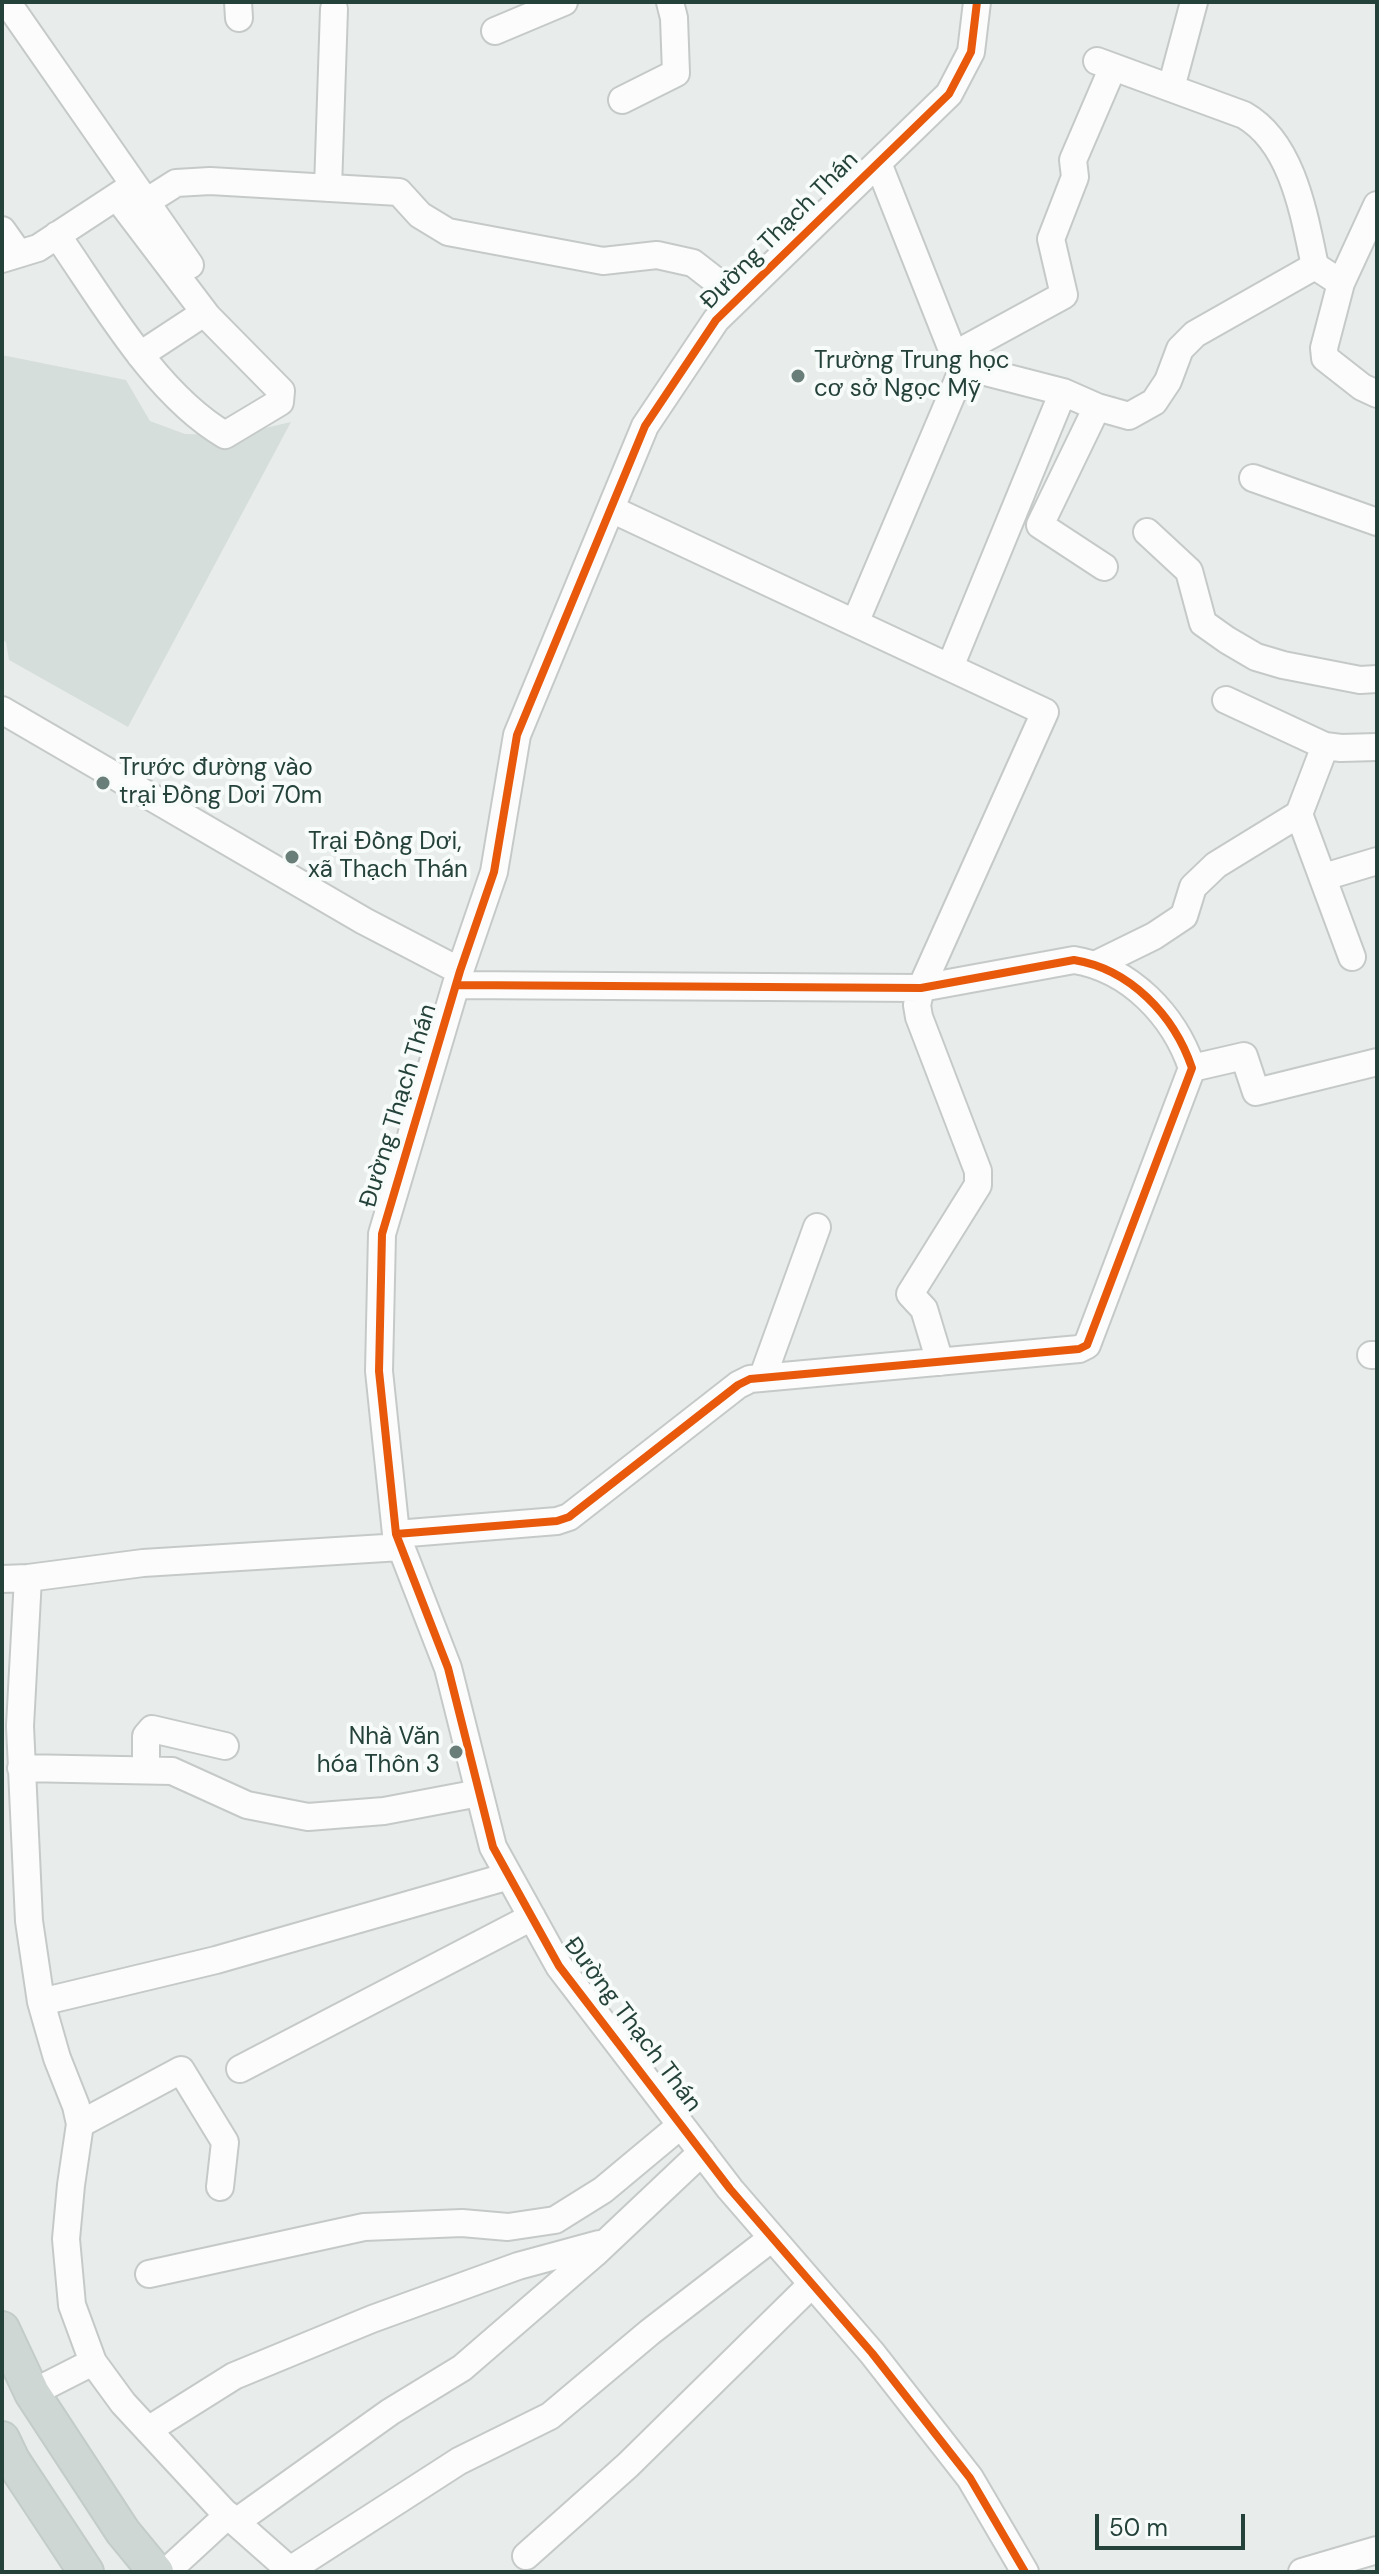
<!DOCTYPE html>
<html>
<head>
<meta charset="utf-8">
<style>
  body { margin:0 }
  #map { position:relative; width:1379px; height:2574px; overflow:hidden; background:#e8edeb; font-family:"DM Sans",sans-serif }
  canvas { display:block }
  .frame { position:absolute; inset:0; border:4px solid #24423a; pointer-events:none }
  .scale { position:absolute; left:1095px; top:2514px; width:150px; height:36px; box-sizing:border-box; border:4px solid #24423a; border-top:0; padding-left:10px; font-size:24px; line-height:28px; white-space:nowrap; color:#24423a; -webkit-text-stroke:6px #f7fbf9; paint-order:stroke }
</style>
</head>
<body>
<div id="map">
<canvas width="1379" height="2574"></canvas>
<div class="frame"></div>
<div class="scale">50 m</div>
</div>
<script>
const context = document.querySelector('canvas').getContext('2d');
context.lineJoin = 'round';
function paint(path, color) { context.fillStyle = color; context.fill(path, 'evenodd'); }
function trace(path, color, width, dash) { context.strokeStyle = color; context.lineWidth = width; context.lineCap = dash ? 'butt' : 'round'; context.setLineDash(dash || []); context.stroke(path); }
function label(font, color, halo, rows, align = 'center') {
  context.font = font + ' "DM Sans",sans-serif'; context.lineWidth = 8; context.setLineDash([]); context.textBaseline = 'middle'; context.strokeStyle = halo; context.fillStyle = color; for (const [text, x, y, turn = 0] of rows) {
    context.save(); context.translate(x, y); context.rotate((+turn || 0) * Math.PI / 180); context.textAlign = isNaN(turn) ? turn : align; if (halo) context.strokeText(text, 0, 0); context.fillText(text, 0, 0); context.restore();
  }
}
paint(new Path2D(`
  M2,355L126,380L150,421L185,434L234,435L291,422L128,727L9,660L6,642L2,640Z`), '#d6dedb');
const minor = new Path2D(`
  M7,2L190,265
  M238,2L239,18
  M977,2L971,52L949,94L716,320L645,426L517,735L494,872L460,971L382,1234L379,1371L396,1534L448,1668L493,1847L559,1966L730,2189L872,2353L970,2478L1025,2572
  M495,31L564,2
  M1097,61L1244,115C1293,143 1304,215 1315,266
  M1171,88L1194,2
  M622,100L676,73L674,18L670,2
  M878,163L958,365L1063,392L1097,407L1129,416L1154,402L1168,381L1180,349L1195,334L1315,266L1341,283
  M328,188L334,9
  M146,202L176,183L210,181L399,192L420,215L448,232L603,261L657,255L693,263L738,298
  M1377,205L1341,283L1324,348L1325,358L1362,387L1377,394
  M2,230L19,254
  M57,235C103,301 155,394 225,435L280,402L281,391L208,317L117,197
  M2,259L38,248L131,187
  M140,355L204,313
  M954,355L1064,295L1051,239L1075,177L1073,160L1113,67
  M1097,407L1040,525L1104,567
  M1253,478L1377,522
  M611,509L1045,712L921,988L917,1005L919,1017L978,1171V1185L910,1294L924,1309L940,1362
  M1147,532L1189,571L1203,623L1227,640L1256,657L1283,665L1360,680L1377,679
  M855,623L964,366
  M950,667L1063,392
  M1226,700L1325,746L1341,748L1377,747
  M2,710L364,921L460,971
  M1299,814L1325,746
  M1324,877L1377,861
  M1097,964L1154,936L1184,916L1193,887L1216,865L1299,814L1352,957
  M1192,1068L1244,1056L1256,1092L1377,1062
  M1371,1355H1377
  M763,1376L817,1227
  M396,1534L557,1521L569,1517L738,1385L750,1379L1079,1349L1087,1345L1192,1068C1174,1015 1130,969 1074,960L921,988L456,985
  M28,1578L20,1726L29,1921L41,2002L57,2058L76,2106L80,2124L71,2185L66,2239L72,2305L93,2362L123,2403L223,2511L292,2572
  M2,1579L28,1578L143,1563L401,1547
  M21,1768L172,1771L247,1805L308,1817L384,1811L479,1793
  M146,1769V1736L152,1729L225,1746
  M41,2002L216,1960L509,1876
  M240,2069L532,1917
  M80,2124L181,2070L225,2142L220,2187
  M149,2274L364,2227L462,2223L508,2227L555,2220L603,2190L681,2125
  M32,2393L93,2362
  M148,2430L234,2376L372,2319L518,2266L599,2244
  M236,2522L390,2412L462,2368L594,2254L702,2152
  M526,2556L628,2465L812,2284
  M290,2570L459,2461L550,2416L650,2332L772,2238
  M166,2572L228,2515
  M1302,2572L1377,2550`);
const major = new Path2D(`
  M2,2329L32,2393L123,2532L156,2572
  M2,2439L12,2460L86,2572`);
trace(minor, '#c5cac8', 30);
trace(major, '#c3ccc9', 38);
trace(minor, '#fcfcfc', 26);
trace(major, '#cfd7d5', 34);
trace(new Path2D(`
  M977,2L971,52L949,94L716,320L645,426L517,735L494,872L460,971L382,1234L379,1371L396,1534L448,1668L493,1847L559,1966L730,2189L872,2353L970,2478L1025,2572
  M396,1534L557,1521L569,1517L738,1385L750,1379L1079,1349L1087,1345L1192,1068C1174,1015 1130,969 1074,960L921,988L456,985`), '#e8590c', 8);
for (const [x, y, r, color] of [
  [798,376,8,"#697e78"],
  [103,783,8,"#697e78"],
  [292,857,8,"#697e78"],
  [456,1752,8,"#697e78"]
]) { const dot = new Path2D(); dot.arc(x, y, r, 0, 2 * Math.PI); context.fillStyle = color; context.fill(dot); trace(dot, '#f7fbf9', 3); }
label('24px', '#24423a', '#f7fbf9', [
  ["Đường Thạch Thán",780,231,-45],
  ["Đường Thạch Thán",399,1106,-73],
  ["Đường Thạch Thán",632,2025,53]
]);
label('24px', '#24423a', '#f7fbf9', [
  ["Trường Trung học",814,362],
  ["cơ sở Ngọc Mỹ",814,390],
  ["Trước đường vào",119,769],
  ["trại Đồng Dơi 70m",119,797],
  ["Trại Đồng Dơi,",308,843],
  ["xã Thạch Thán",308,871],
  ["Nhà Văn",440,1738,"right"],
  ["hóa Thôn 3",440,1766,"right"]
], 'left');
</script>
</body>
</html>
